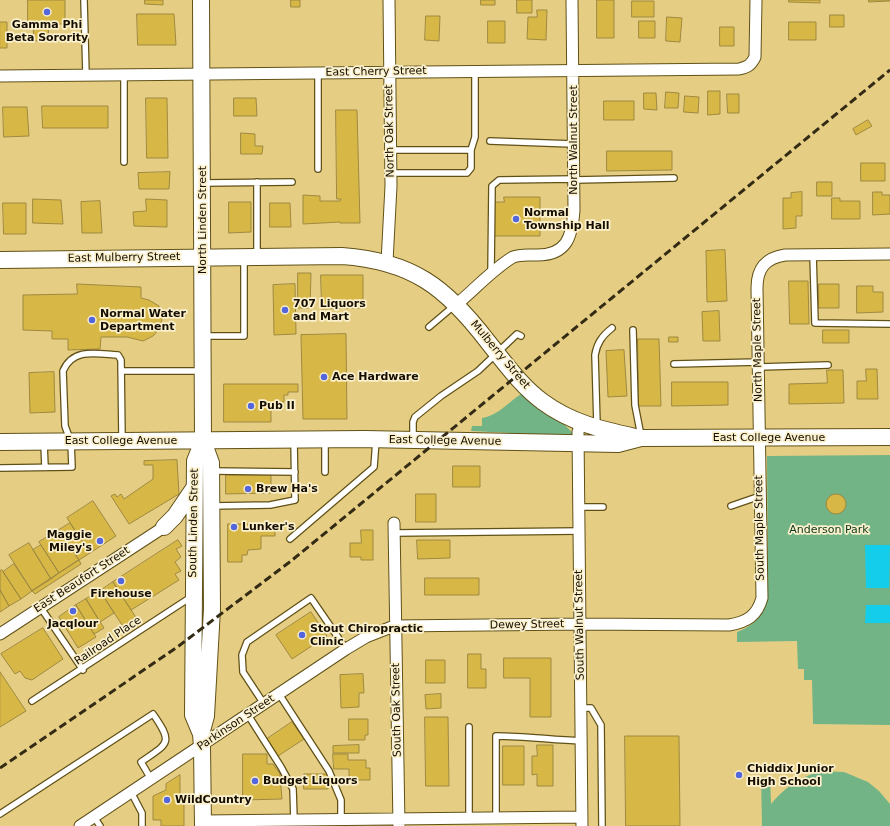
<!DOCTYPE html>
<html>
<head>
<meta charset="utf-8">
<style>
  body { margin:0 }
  canvas { display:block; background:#e5ce84 }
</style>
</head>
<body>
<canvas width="890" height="826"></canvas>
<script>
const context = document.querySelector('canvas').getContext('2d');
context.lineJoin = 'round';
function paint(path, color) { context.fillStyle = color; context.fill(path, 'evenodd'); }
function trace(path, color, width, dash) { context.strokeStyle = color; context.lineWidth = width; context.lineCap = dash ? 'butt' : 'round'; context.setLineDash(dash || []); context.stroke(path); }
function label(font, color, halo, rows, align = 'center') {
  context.font = font + ' "DejaVu Sans",sans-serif'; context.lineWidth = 3.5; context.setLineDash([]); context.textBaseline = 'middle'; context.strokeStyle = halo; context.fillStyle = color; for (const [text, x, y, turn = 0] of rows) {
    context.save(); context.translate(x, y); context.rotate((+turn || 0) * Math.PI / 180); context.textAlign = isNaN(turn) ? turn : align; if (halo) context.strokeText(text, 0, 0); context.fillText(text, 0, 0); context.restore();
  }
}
paint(new Path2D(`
  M521,394C534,406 565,421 573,434V436L471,431L472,426H482V418C497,416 509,402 521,394Z
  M890,455V725L813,724L812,680H804V669H798L797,641L737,642V632C755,625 764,615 768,597L767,456Z
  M820,771L844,772L868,782L879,791L890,804V826H762L761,777H770L771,804C785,787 799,778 820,771Z`), '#73b486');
paint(new Path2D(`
  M865,545H890L889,588H866Z
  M866,605H890V623H865Z`), '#14cdea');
const building = new Path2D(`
  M28,0H65V24H48L49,40L34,41L33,26H28Z
  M145,0H163V5L145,4Z
  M291,0H300V7H291Z
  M481,0H495V5H481Z
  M517,0H532V13H517Z
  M597,0H614V38H597Z
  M789,0H820V3L789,2Z
  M869,0H890V1L869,2Z
  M632,1H654V17H632Z
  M537,10H547L546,40L527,39L528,17H537Z
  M137,14H174L176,45H138Z
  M830,15H844V27H830Z
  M426,16H440L439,41L425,40Z
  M667,17L682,18L680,42L666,41Z
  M488,21H505V43H488Z
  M639,21H655V38H639Z
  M0,22H7V48H0Z
  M789,22H816V40H789Z
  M720,27H734V46H720Z
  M708,91H720V114L708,115Z
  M666,92L679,93L678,108H665Z
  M644,93H656L657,110L644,109Z
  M727,94H739V113H728Z
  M685,96L699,97L698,113L684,112Z
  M146,98H167L168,158H147Z
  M234,98H256L257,116H234Z
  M604,101H634V120H604Z
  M42,106H108V128H43Z
  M3,107H27L29,136L4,137Z
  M336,110H357L360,223H340V222L303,224V195L320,196V201H340L341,199H337Z
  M868,120L872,126L856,135L853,129Z
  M241,133L255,134V146H263L262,154H241Z
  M607,151H672V170L607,171Z
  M861,163H885V181H861Z
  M170,172L169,189H139L138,173Z
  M817,182H832V196H817Z
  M802,192V216H796V228L783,229V198H791V193Z
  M873,192H882V195H890V214L873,215Z
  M504,197H540V236H493L492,202H504Z
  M832,198H840V201H860V219H832Z
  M33,199L61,200L63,224L33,223Z
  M146,199L167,200V227L134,226L133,212L146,211Z
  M100,201L102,233H82L81,202Z
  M229,202H251V232L229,233Z
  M3,203H26V234H4Z
  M270,203H290L291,227H270Z
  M725,250L727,301L707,302L706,251Z
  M298,273H311L310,308H298Z
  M321,275H363V308L322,309Z
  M789,281H808L809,324H790Z
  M77,284L141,287V298L149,300L159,306L162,317L161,327L153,336L143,341L127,337H101L100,349L68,350V339H52V331L23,330V295L77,294Z
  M295,284L296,334L274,335L273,285Z
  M819,284H839V308H819Z
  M857,286H873V292H883V312L857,313Z
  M719,311L720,341H703L702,312Z
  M823,330H849V343H823Z
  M346,334L347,419H303L301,335Z
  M669,337H678V342H669Z
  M638,339H659L661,406H639Z
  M624,350L627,396L608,397L606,351Z
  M866,369H877L878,399H857V381H866Z
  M827,370H843L844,403L789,404V384L827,383Z
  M54,372L55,412L30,413L29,373Z
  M672,382H728V405L672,406Z
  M224,384H298V392H288V395H284V402H278V410H271V422H224Z
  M177,460L179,494L129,524L111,496L115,494L117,497L121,494L124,499L153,479V465H144V461Z
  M453,466H480V487H453Z
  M226,475H271V493L226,494Z
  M416,494H436V522H416Z
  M826 504a10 10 0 1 1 20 0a10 10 0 1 1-20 0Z
  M93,501L116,536L90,553L67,518Z
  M70,523L90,553L79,560L59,530Z
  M228,524H275V536H261V549L248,550L247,555H242V562H228Z
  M59,530L79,560L59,573L39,542Z
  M361,530H373V560H361V557H350V543H361Z
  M178,540L182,546L176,549L181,557L175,562L181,571L175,574L179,580L131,610L113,582Z
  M417,540H450V558L418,559Z
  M29,543L51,579L32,591L9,555Z
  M41,545L59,573L51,579L33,550Z
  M79,560L81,564L35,594L32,591Z
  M14,564L32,591L21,599L3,572Z
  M2,570L21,599L9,606L0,590V571Z
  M425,578H479V595H425Z
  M113,582L137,619L124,628L100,591Z
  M0,590L9,606L0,612Z
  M100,591L114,613L100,622L86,599Z
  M86,599L104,628L94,634L76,605Z
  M76,605L96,637L78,648L59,617Z
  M311,612L327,636L292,659L276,635Z
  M43,628L63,659L32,680L25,678L20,671L15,674L1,654Z
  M468,654H481V669H486V688H468Z
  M504,658H551V717H530V678H504Z
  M426,660H445V683H426Z
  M0,672L26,711L0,727Z
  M363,674L364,693H359V707L341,708L340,675Z
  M441,694V708L426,709L425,695Z
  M425,717H448L449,786H426Z
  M349,719H368V735H365V740H349Z
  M292,722L304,739L278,756L267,739Z
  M625,736H679L680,826H626Z
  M359,745V753H333V746Z
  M537,745H553V786H537V774L532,775V756H537Z
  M503,746H524V785H503Z
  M243,754H267V764H273L280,774L282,799L243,800Z
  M333,754H348V760H366V768H370V780H349V769H334Z
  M304,774H328V789H304Z
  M180,775V804H184V826H161V820H153V796L166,790V784Z`);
paint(building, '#d7b746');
trace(building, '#9f8940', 1);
const lane = new Path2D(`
  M84,0L86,75
  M318,73V169
  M124,75V162
  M490,141L573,144
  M391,150H471V168L467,173H391
  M471,150L475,137V72
  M574,180L674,178
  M257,182V256
  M203,183L292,182
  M813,254L815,323L890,324
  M491,273L492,186L499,180L574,179
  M429,327L455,305
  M633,330L635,405L641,436
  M203,336H244V258
  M674,364L759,362
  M759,367L828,365
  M121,371H201
  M597,425L595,355C597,343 602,336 612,328
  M413,439V422L415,417L441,396L478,371L517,334L521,336
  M325,440V472
  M44,444L45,467
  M0,468L72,467L71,442L65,426L63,371C73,347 98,354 118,355L121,360L122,439
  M213,471L295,472
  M212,506L270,505L295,500L294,440
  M731,506L760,496
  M579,507H603
  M394,533L579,531
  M290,539L374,467L376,440
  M41,608L83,670
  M279,694L329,771L341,800V819
  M32,701L191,597
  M264,704L243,672L242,655L247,642L311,598L346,649
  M581,708H591L601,725L602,826
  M248,715L281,767L293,789L294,820
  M469,727V818
  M131,792L142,813V826
  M0,814L153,714C174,744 168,743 141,762L151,779
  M94,817L100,826
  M496,818V736C525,736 552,740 581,741`);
const street = new Path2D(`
  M0,76L739,69C748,67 751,65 755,57L756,0
  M387,262L391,186L389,0
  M457,304C475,289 493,269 513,257C520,254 528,255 535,255C567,256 572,237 574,210L572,0
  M581,423L578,432L582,826
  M394,523L399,826
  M0,634L164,527
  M203,821L582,817
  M80,826L346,649L366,637L394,626L579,624L729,625C747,622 757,616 762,598L757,288C757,269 765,258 785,255L890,254`);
const secondary = new Path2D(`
  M0,260L342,256C412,261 446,287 488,342C505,363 521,386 543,402C573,424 604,430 640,438
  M0,442L365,439L618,444L641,438L890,437
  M164,527L175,516L194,488
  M201,734L206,716L212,609L211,463L203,441L201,0
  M203,826L202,746L201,734L193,715L195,461L203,441`);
trace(lane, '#615117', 8);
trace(street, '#615117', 13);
trace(secondary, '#615117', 18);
trace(lane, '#fff', 5.5);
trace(street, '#fff', 11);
trace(secondary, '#fff', 16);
trace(new Path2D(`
  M0,768L176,648L291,561L890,70`), '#342b14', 3, [8, 4]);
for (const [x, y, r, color] of [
  [47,12,4,"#5466dc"],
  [516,219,4,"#5466dc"],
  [285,310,4,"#5466dc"],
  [92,320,4,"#5466dc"],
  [324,377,4,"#5466dc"],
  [251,406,4,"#5466dc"],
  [248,489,4,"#5466dc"],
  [234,527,4,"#5466dc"],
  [100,541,4,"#5466dc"],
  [121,581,4,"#5466dc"],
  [73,611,4,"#5466dc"],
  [302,635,4,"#5466dc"],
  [739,775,4,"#5466dc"],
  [255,781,4,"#5466dc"],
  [167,800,4,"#5466dc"]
]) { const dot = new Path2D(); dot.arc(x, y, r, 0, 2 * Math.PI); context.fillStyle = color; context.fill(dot); trace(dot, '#fbf0cc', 1.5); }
label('bold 11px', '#150e00', '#fbf0cc', [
  ["Gamma Phi",47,25,"center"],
  ["Beta Sorority",47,38,"center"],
  ["Normal",524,213],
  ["Township Hall",524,226],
  ["707 Liquors",293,304],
  ["and Mart",293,317],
  ["Normal Water",100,314],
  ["Department",100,327],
  ["Ace Hardware",332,377],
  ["Pub II",259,406],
  ["Brew Ha's",256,489],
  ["Lunker's",242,527],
  ["Maggie",92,535,"right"],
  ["Miley's",92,548,"right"],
  ["Firehouse",121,594,"center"],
  ["Jacqlour",73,624,"center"],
  ["Stout Chiropractic",310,629],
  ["Clinic",310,642],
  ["Chiddix Junior",747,769],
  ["High School",747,782],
  ["Budget Liquors",263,781],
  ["WildCountry",175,800]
], 'left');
label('11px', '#150e00', '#fbf0cc', [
  ["East Cherry Street",376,72,-1],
  ["North Oak Street",390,131,-91],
  ["North Walnut Street",574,140,-90],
  ["North Linden Street",203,220,-90],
  ["East Mulberry Street",124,258,-1],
  ["North Maple Street",758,350,-91],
  ["Mulberry Street",500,355,50],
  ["East College Avenue",769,438],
  ["East College Avenue",121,441],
  ["East College Avenue",445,441,1],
  ["South Linden Street",194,523,-89],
  ["South Maple Street",760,528,-91],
  ["East Beaufort Street",82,580,-33],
  ["Dewey Street",527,625,-1],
  ["South Walnut Street",580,625,-91],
  ["Railroad Place",108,641,-34],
  ["South Oak Street",397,710,-91],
  ["Parkinson Street",236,723,-34]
]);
label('11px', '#0b361c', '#fbf0cc', [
  ["Anderson Park",829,530]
]);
</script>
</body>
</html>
